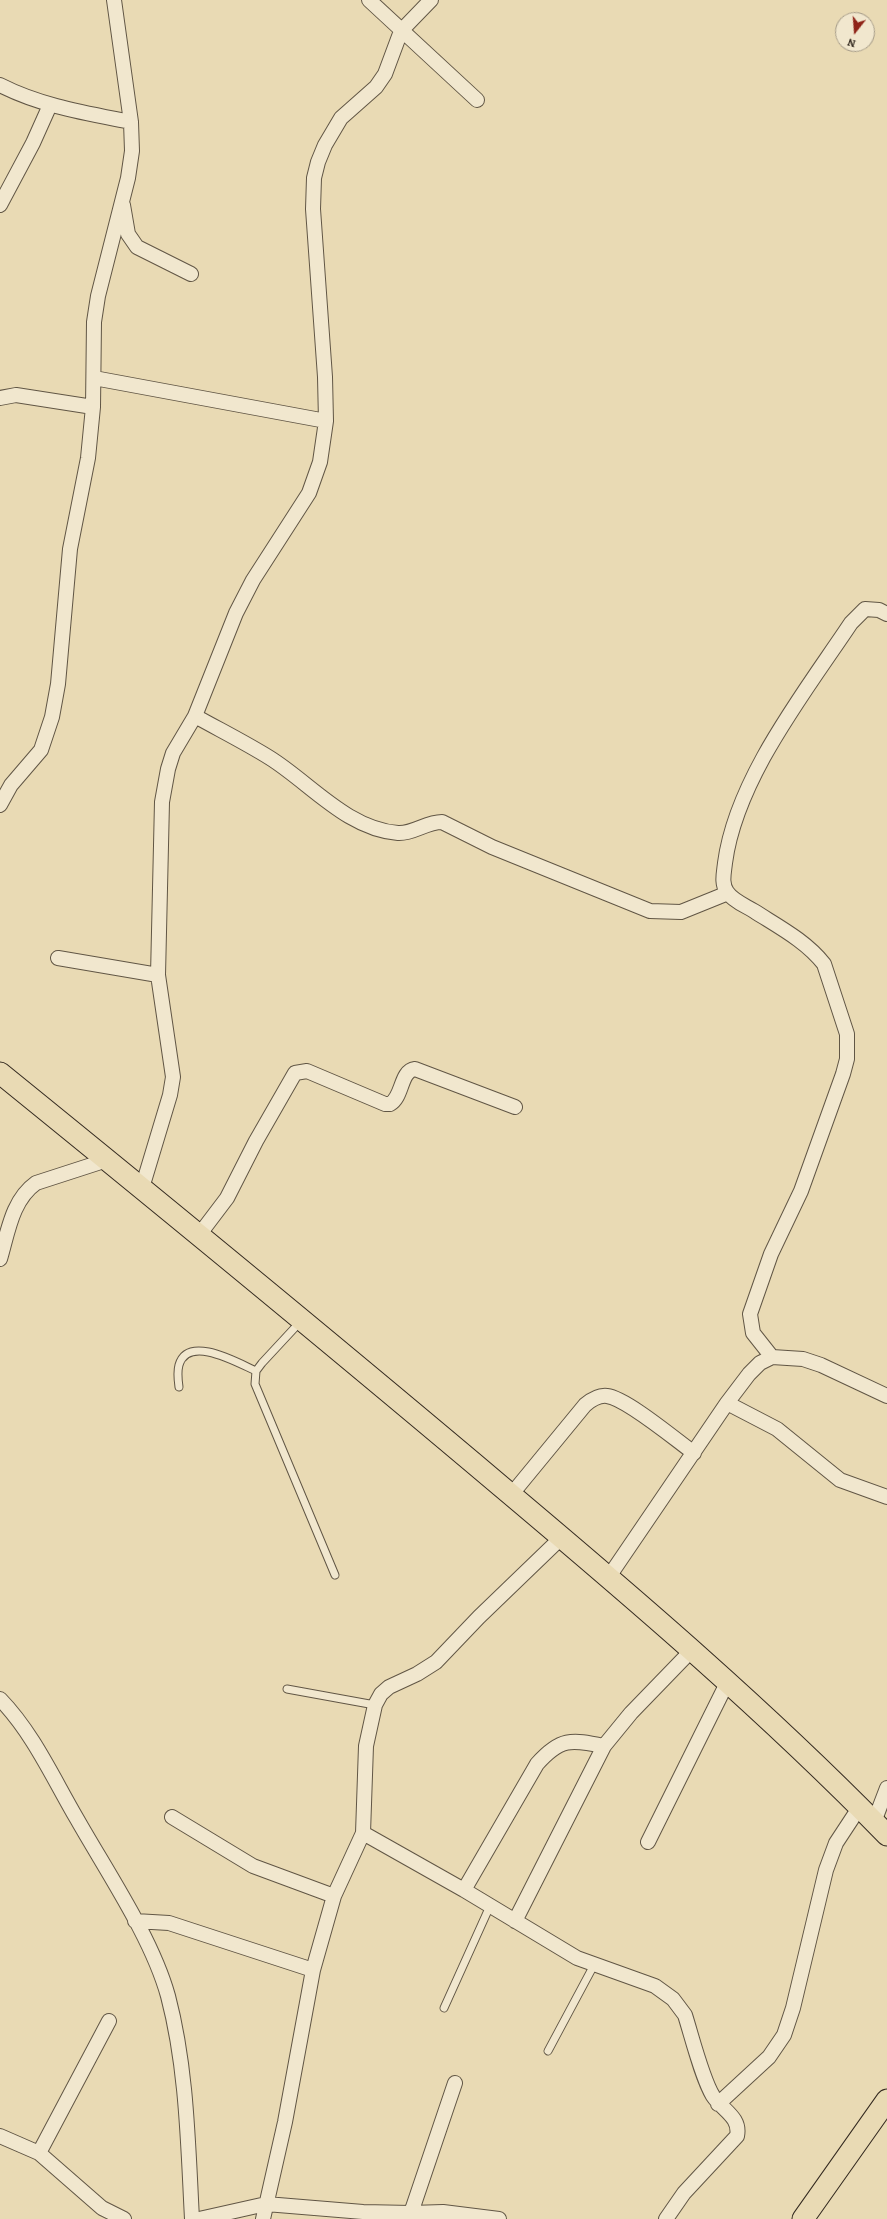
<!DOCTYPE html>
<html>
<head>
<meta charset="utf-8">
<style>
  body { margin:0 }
  #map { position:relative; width:887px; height:2219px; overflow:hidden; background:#e9dab4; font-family:Alegreya,serif }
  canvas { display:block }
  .north { position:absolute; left:835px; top:12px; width:40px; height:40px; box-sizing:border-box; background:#f1e7ce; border:1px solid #a59b88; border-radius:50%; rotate:197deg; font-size:11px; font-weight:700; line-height:16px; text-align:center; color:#342a20 }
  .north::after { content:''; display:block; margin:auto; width:14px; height:18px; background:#8f2418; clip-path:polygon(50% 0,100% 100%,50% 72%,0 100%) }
</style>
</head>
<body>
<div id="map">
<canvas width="887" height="2219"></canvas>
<div class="north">N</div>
</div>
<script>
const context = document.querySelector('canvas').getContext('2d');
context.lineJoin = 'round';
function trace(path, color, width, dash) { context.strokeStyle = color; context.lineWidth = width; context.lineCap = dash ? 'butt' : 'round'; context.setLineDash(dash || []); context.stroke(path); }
const lane = new Path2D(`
  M301,1321L262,1363L256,1371L255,1384L335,1575
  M179,1387C178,1380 177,1372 179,1365C188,1334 238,1363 256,1371
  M287,1689L375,1705
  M444,2008L490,1906
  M548,2051L594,1965`);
const street = new Path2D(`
  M369,0L477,100
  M0,85C41,106 86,113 131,122
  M0,205L33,143L50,105
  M123,205L128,234L137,247L191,274
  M94,378L326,421
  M0,398L16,395L93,407
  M195,716C220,730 246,743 270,758C310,783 347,829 398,833C413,834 426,822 442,822L492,847L650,911L681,912L728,893
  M0,805L11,785L41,750L52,717L58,684L70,549L88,458L93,407L94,322L98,296L128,178L132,151L131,122L114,0
  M58,958L158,975
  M142,1188L170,1095L173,1077L158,975L162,802L168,769L173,753L195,716L236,613L253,580L309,493L320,462L326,421L325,377L313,209L314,178L318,162L325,145L341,118L376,87L385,74L401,31L431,0
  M199,1235L227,1198L256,1141L295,1073L307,1071L385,1104H390C403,1097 400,1071 415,1069L515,1107
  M0,1259C8,1232 12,1200 36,1183L107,1160
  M772,1357L753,1333L750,1314L771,1254L801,1191L843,1074L847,1059V1034L824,964C806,941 779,927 754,911C746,906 733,901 727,892C721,883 724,873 725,863C736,779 805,692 851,623L865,609L879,610L887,614
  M727,1403L777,1429L840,1480L887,1497
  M511,1495L585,1405C591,1400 599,1395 607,1396C626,1398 676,1440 694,1453
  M608,1578L727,1403L749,1374L760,1363L772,1357L803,1359L821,1365L887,1396
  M0,1699C33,1733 53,1778 77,1819C107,1872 152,1938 168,1996C187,2068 188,2145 192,2219
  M172,1817L253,1866L334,1896
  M874,1822L887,1788
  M363,1833L464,1890L577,1958L655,1986L673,1999L685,2015C692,2037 702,2078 713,2096C722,2110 741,2117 737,2136L684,2193L666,2219
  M648,1842L727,1683
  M464,1890L537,1764C560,1738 571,1739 604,1746
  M135,1921L169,1923L313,1970
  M515,1921L604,1746L631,1713L691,1651
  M718,2104L769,2057L784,2035L793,2008L826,1870L836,1843L859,1808
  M0,2136L39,2153L102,2208L124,2219
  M39,2153L109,2021
  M199,2219L266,2204L363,2212L411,2213L443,2212L499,2219
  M263,2219L285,2122L313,1970L334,1896L363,1833L366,1746L375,1705L381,1694L389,1687L417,1674L436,1662L479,1617L562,1537
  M409,2219L455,2083`);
const primary = new Path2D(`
  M0,1073C169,1210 337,1348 503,1488C635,1599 767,1712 887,1835
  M803,2219L887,2100`);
trace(lane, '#615645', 9);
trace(street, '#615645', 16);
trace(primary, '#342a20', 23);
trace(lane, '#f1e7ce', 7);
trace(street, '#f1e7ce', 14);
trace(primary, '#e9dab4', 21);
</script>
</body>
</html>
